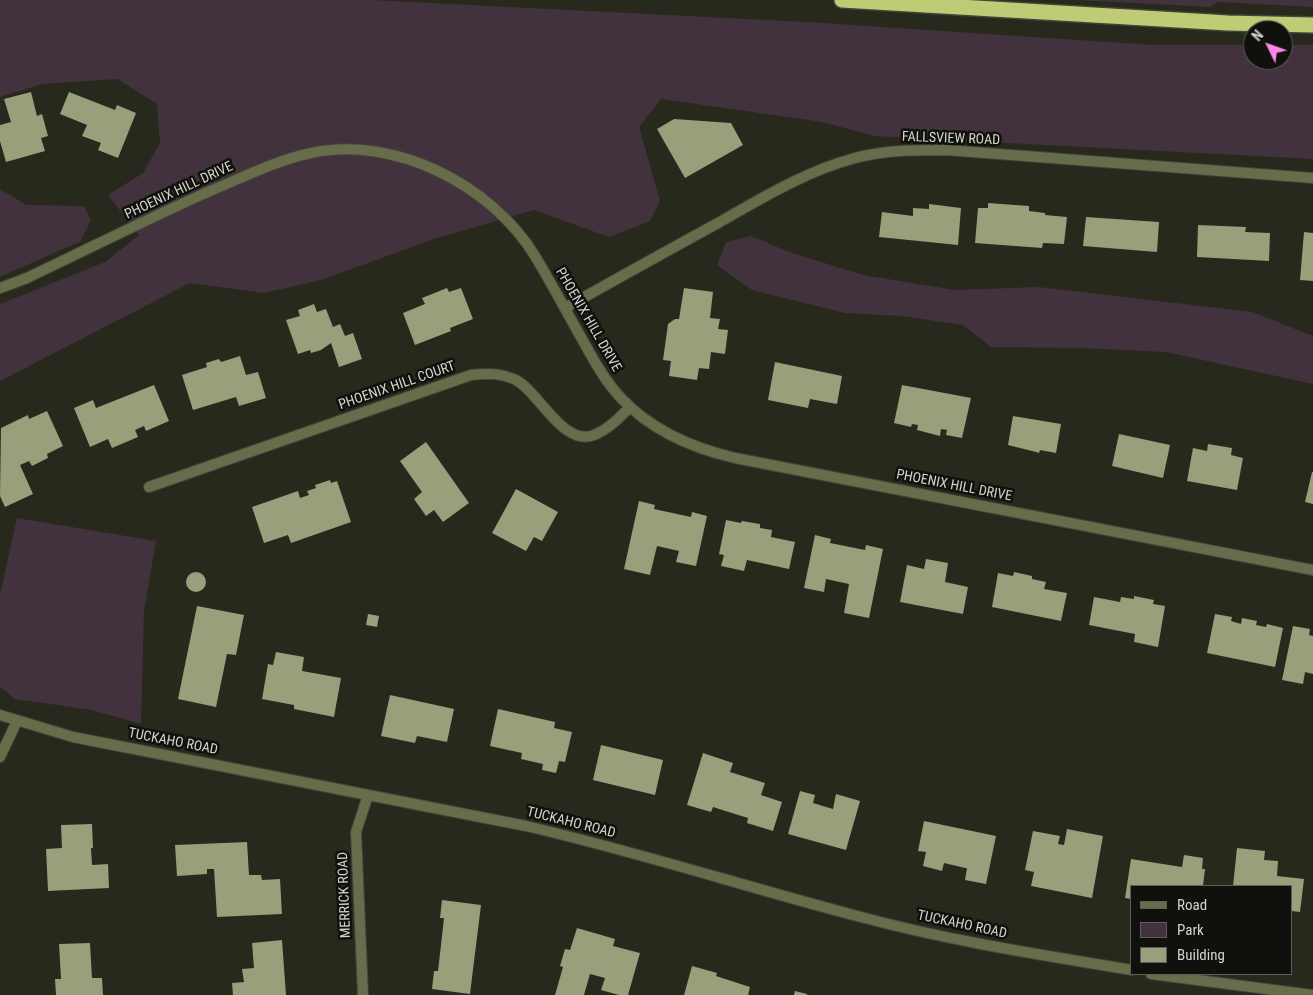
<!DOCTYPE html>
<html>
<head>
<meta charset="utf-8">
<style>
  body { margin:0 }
  #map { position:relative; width:1313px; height:995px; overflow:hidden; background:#27291d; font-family:"Roboto Condensed",sans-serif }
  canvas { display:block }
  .legend { position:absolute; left:1130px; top:885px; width:162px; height:90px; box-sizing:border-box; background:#10110c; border:1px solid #5e5f59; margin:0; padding:6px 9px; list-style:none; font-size:15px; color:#d3d5cd }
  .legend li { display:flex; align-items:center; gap:10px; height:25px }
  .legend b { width:25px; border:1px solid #5e5f59 }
  .north { position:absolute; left:1243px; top:20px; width:50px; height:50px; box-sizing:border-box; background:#10110c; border:1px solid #5e5f59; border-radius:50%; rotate:312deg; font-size:14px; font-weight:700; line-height:20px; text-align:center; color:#d3d5cd }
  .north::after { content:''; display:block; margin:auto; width:18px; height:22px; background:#fb87e6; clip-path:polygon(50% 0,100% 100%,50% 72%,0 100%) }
</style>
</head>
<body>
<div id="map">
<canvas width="1313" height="995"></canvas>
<ul class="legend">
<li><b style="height:6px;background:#676c4b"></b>Road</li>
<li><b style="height:14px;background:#42323e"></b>Park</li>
<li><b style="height:14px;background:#999e7b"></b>Building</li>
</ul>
<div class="north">N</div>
</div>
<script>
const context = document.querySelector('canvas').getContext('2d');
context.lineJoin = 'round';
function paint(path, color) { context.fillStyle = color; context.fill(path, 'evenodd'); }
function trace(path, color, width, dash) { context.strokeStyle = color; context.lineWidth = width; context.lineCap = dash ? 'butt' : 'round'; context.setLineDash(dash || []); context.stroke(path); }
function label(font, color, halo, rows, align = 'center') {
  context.font = font + ' "Roboto Condensed",sans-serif'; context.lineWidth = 5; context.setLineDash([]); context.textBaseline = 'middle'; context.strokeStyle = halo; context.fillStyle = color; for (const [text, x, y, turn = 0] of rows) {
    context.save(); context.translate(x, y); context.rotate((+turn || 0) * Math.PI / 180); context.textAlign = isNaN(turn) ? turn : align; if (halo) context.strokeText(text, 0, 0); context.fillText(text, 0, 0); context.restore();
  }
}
paint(new Path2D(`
  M0,0H371L807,22L1154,45H1253V60H1283V45H1313V159L874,136L822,122L661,99L639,127L660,201L650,221L609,237L534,210L434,239L321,280L264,293L190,283L0,381V304L105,262L139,235L108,195L143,173L160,143L157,104L117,79L42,84L0,97Z
  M1076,0H1313V7L1218,2L1210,7Z
  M0,189L26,205L84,206L91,220L81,241L0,277Z
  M751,236L789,252L863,275L955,290L1039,287L1252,312L1313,336V384L1166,352L1081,348L991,347L963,325L902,316L845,313L752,290L717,265L726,242Z
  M17,518L156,541L144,611L141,724L92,710L15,699L0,687V594Z`), '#42323e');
paint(new Path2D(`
  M31,92L37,116L42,114L48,136L41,138L45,151L6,162L0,141V125L11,122L4,99Z
  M69,92L115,110L117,105L136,113L118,158L98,150L101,143L82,136L87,125L60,114Z
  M674,119L731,123L743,145L685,178L657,129Z
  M988,203L1029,206V211L1045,213V215L1067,217L1064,244L1043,243L1042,248L975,243L978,208H988Z
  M929,204L961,208L958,245L879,237L882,212L913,216V208L929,209Z
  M1086,217L1159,222L1157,252L1083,246Z
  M1198,225L1246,227L1245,232L1270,233L1269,261L1197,257Z
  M1304,232L1313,233V281L1300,280Z
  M447,288L449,292L461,288L473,319L450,328L451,331L415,345L403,313L425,304L422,298Z
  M684,288L713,292L710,318L720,319L718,329L728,330L725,354L711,352L709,369L699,368L697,380L669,376L671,361L663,360L668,324L675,319H679Z
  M314,304L317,312L326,309L333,327L340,324L345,336L353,333L362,359L339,367L331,343L321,350L311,353L310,350L298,354L286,320L300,316L298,310Z
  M240,356L246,375L258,372L266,398L239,406L236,397L193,410L182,375L207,367L206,363L219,359L221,362Z
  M775,362L842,376L837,404L810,399L808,408L768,400Z
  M154,385L169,421L146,431L144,426L135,430L138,437L112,448L108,439L90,447L74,408L93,400L96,408Z
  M902,385L971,398L962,438L946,435L947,430L941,429L940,436L917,430L918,425L912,424L911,427L894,423Z
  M47,411L63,446L47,454L48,458L32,466L29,461L20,465L33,494L5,507L0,496L1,428L28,415L29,419Z
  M1013,416L1061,424L1056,453L1040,450L1039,453L1036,452L1008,445Z
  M1119,434L1170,445L1163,478L1112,466Z
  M426,442L469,503L443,522L434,510L426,516L414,499L422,492L400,461Z
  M1208,444L1232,448L1231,455L1243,458L1237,490L1187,481L1193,448L1207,451Z
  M1312,472H1313V504L1305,502Z
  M330,480L331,483L337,481L351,522L291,543L288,535L264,543L252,507L298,491L300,498L309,495L307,491L316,488L315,485Z
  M516,489L558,512L542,541L534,537L526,551L492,533Z
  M639,501L655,505L654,509L691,517L692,512L707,516L696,566L676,562L679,551L657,546L650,575L624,569Z
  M726,520L741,523L742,521L760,524V528L772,530L771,537L795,542L789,569L747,560L744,571L721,566L724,555L719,554Z
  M815,535L831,539L830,543L865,550L866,545L883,549L869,618L844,613L849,584L826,579L824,592L804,588Z
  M926,559L948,563L945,582L968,587L963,614L900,602L907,565L924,569Z
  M1014,572L1032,576V579L1046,582L1044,589L1067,593L1061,621L992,607L998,573L1013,576Z
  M186 582a10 10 0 1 1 20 0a10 10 0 1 1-20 0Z
  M1134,596L1154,600L1153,604L1165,606L1158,647L1134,642L1135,634L1089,625L1094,597L1120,602L1121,597L1134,599Z
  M197,606L244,615L236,655L227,654L216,707L178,699Z
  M368,614L379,616L377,627L366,625Z
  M1215,614L1232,617L1231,621L1241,624L1242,618L1257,621L1256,625L1266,627L1267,624L1283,628L1275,667L1207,653Z
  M1293,626L1310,629L1309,635L1313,636V674L1305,672L1303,684L1282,680Z
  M276,652L304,657L302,671L341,678L334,717L294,709V705L262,699L268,664L273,665Z
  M390,695L454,709L447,742L417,736L415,743L381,736Z
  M498,709L555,722L554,728L572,732L565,762L559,761L556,773L542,770L543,764L521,759L522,753L490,746Z
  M601,745L663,760L655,795L593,780Z
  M703,753L733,763L730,772L765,783L761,795L782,802L773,831L747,823L748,818L716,808L713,807L711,812L687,805Z
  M800,791L815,795L813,803L833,809L836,794L860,801L846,850L788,834Z
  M924,821L996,836L986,884L965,880L967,868H965L944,863L942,871L923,866L926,852L918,851Z
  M92,824L93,848H91L92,865L108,864L109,888L48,891L46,849L62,848L61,825Z
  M1067,829L1103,836L1092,898L1031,886L1034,872L1025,870L1033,831L1060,836L1058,844L1064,845Z
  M247,842L249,875H261L262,880L280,879L282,914L217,917L214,869H207V874L177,876L175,845Z
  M1237,848L1265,851L1264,860L1278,861L1277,876L1304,879L1300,912L1292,911V886H1233Z
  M1184,855L1203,858L1202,869H1205L1203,886H1132V899L1125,898L1131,859L1182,867Z
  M442,900L481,905L470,994L432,989L434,971H438L441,945L444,918H440Z
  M577,928L615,939L613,946L640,953L628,995H619L601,990L605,978L590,974L584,995H555L563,967L560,966L565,949L570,950Z
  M282,940L286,995H233L232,983L244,982L242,969L254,968L252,943Z
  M90,943L92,978H102L103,995H56L55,979H61L59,944Z
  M692,966L717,973L716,976L750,987L748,995H684Z
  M795,991L807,994V995H794Z`), '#999e7b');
const minor = new Path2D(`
  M0,288L27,278C90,248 153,216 217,188C248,175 278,160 311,153C394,135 492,185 535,256C550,281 564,307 578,332C591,355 603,379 621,398C651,430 692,448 735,458L1313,570
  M565,308C616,279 667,251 718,223C762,198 806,171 855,158C885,150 915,150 946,150L1313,178
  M149,487L471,375C488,373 500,373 516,380C539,392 563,447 594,435C608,430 620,417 630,407
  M0,715L73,737L526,826C639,852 749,888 861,917C950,941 1042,955 1132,970
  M0,757L17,721
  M1151,974L1313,995
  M363,995L356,832L368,795`);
const motorway = new Path2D(`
  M842,0L1228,23L1313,25`);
trace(minor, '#434539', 12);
trace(motorway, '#434539', 18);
trace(minor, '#676c4b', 10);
trace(motorway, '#c0cb75', 15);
label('14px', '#d3d5cd', '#10110c', [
  ["FALLSVIEW ROAD",951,139,2],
  ["PHOENIX HILL DRIVE",179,191,-25],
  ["PHOENIX HILL DRIVE",588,320,60],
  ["PHOENIX HILL COURT",397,386,-19],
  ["PHOENIX HILL DRIVE",954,486,11],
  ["TUCKAHO ROAD",173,742,11],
  ["TUCKAHO ROAD",571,823,14],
  ["MERRICK ROAD",345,895,-92],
  ["TUCKAHO ROAD",962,925,12]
]);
</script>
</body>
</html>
